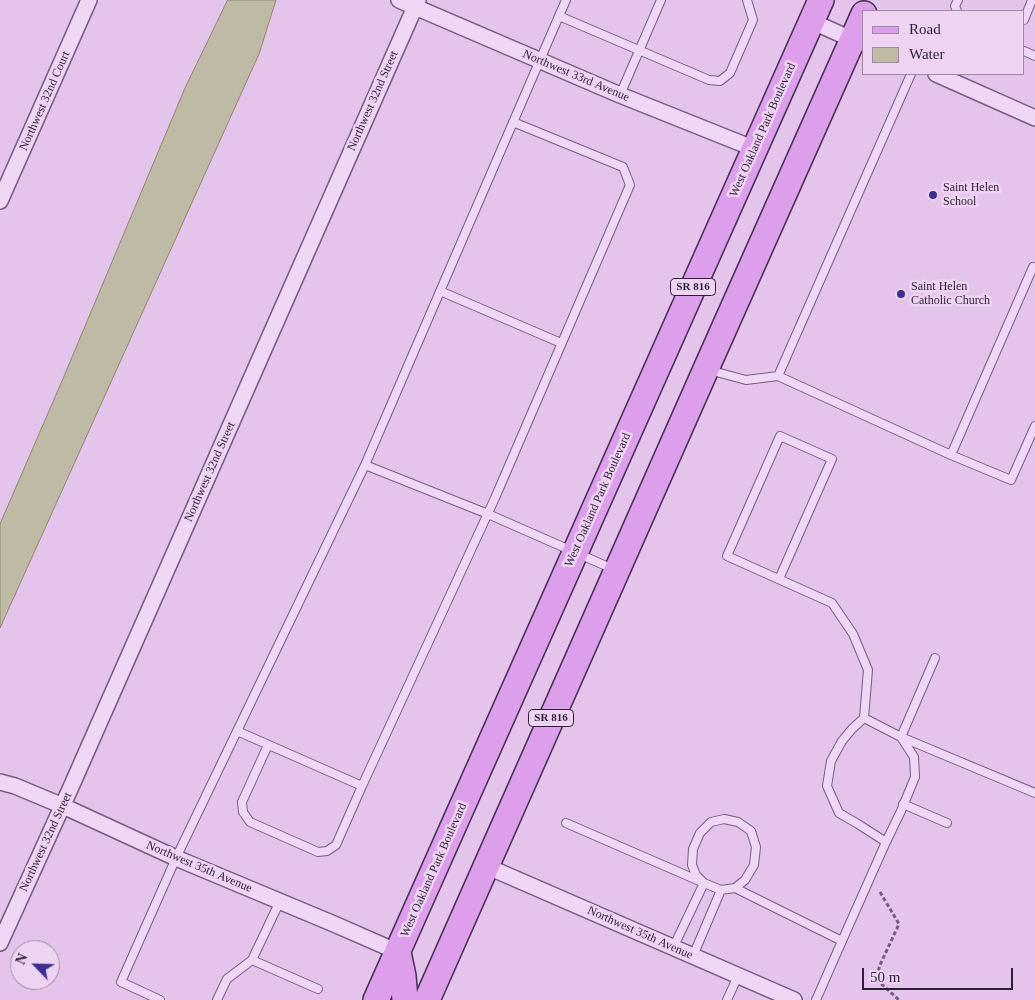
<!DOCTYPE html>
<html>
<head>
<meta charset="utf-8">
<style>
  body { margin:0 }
  #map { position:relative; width:1035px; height:1000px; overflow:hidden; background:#e4c4eb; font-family:"Times New Roman",serif }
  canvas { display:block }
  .legend { position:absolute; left:862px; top:10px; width:162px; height:65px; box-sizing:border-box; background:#eed3f3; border:1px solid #a08ba7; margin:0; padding:6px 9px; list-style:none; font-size:15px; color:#2c1f35 }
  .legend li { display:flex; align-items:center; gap:10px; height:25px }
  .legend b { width:25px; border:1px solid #a08ba7 }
  .north { position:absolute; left:10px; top:940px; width:50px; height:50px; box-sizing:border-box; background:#eed3f3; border:1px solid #a08ba7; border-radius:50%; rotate:294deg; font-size:14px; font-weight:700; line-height:20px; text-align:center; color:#2c1f35 }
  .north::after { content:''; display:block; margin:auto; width:18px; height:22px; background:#3b308f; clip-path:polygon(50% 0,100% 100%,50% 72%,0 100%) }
  .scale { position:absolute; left:862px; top:968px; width:151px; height:22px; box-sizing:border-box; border:2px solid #2c1f35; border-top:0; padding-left:6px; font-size:15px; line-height:18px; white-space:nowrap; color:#2c1f35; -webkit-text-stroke:4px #eed3f3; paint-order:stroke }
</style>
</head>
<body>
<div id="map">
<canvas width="1035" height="1000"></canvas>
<ul class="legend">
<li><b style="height:6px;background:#dd9eeb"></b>Road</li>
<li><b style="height:14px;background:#bebaa6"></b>Water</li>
</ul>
<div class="north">N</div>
<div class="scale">50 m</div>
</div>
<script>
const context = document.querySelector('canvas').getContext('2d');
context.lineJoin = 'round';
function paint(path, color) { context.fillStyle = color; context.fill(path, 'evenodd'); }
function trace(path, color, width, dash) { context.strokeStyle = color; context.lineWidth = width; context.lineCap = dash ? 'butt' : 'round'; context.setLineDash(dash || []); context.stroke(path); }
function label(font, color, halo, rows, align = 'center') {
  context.font = font + ' "Times New Roman",serif'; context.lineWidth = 5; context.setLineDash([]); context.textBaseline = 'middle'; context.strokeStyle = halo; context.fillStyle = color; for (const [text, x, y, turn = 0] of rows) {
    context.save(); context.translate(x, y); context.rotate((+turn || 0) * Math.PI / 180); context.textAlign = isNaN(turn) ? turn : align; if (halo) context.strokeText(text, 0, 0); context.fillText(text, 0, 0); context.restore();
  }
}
const water = new Path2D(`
  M228,0H276L259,54L0,628V524L62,381L185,88Z`);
paint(water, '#bebaa6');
trace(water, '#8c886d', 1);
const lane = new Path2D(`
  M566,0L559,16L709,80L720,81L730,73L753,20L747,0
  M957,11L955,6L958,0
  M1024,20L1032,0
  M1024,51L1035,56
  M620,95L661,0
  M1033,267L951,455L1011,480L1035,426
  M440,291L561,343
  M709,370L746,380L778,376L951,455
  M778,376L911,74
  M365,465L559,16
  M779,579L832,459L780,436L727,556L832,603L853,634L868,670L864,718L852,729L842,741L831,761L827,786L839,813L858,824L886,842
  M935,658L901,737L1035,793
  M237,731L362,786L495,498L630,185L623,167L513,122
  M268,745L242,802L243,812L250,822L318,852L327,851L336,845L362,786
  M903,804L947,823
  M566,823L704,883L673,948
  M735,888L745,880L754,865L756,847L751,831L738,822L724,819L711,822L700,833L693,849L692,865L696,875L704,883L721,890L735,888L842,941L816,1000
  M280,901L252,960L318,989
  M842,941L886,842L901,811L915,777L914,757L901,737L864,718
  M693,956L721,890
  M160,1000L121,982L176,858L365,465L488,514L613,569
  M217,1000L227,979L252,960
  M727,1000L738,976`);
const street = new Path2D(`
  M399,0L620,95L755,149
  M811,21L860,43
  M936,74L1035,118
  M0,201L89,0
  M0,782L15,786L63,806L176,858L334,924L398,952
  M486,866L794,1000
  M0,943L71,787L418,0`);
const primary = new Path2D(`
  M398,952L403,976L405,1000
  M376,1000L821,0
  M427,1000L706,369L864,14`);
trace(lane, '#765c84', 10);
trace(street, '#765c84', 18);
trace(primary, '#443052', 28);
trace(new Path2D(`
  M880,892L899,924L880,965L876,979L899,1000`), '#765c84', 3, [4, 2.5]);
trace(lane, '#f1d7f6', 8);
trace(street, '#f1d7f6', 15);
trace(primary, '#dd9eeb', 25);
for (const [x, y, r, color] of [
  [933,195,5,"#3b308f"],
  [901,294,5,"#3b308f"]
]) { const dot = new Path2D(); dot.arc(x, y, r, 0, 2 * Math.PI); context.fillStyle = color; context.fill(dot); trace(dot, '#eed3f3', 2); }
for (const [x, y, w] of [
  [693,287,45],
  [551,718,45]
]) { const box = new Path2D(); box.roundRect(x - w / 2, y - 8.5, w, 17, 4); context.fillStyle = '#eed3f3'; context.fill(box); trace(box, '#2c1f35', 1); }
label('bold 11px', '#2c1f35', null, [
  ["SR 816",693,287],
  ["SR 816",551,718]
]);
label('12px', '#2c1f35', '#eed3f3', [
  ["Northwest 33rd Avenue",576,76,23],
  ["Northwest 32nd Court",45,101,-66],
  ["Northwest 32nd Street",373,101,-66],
  ["West Oakland Park Boulevard",763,130,-66],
  ["Northwest 32nd Street",210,472,-66],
  ["West Oakland Park Boulevard",598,500,-66],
  ["Northwest 32nd Street",46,842,-65],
  ["Northwest 35th Avenue",199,867,23],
  ["West Oakland Park Boulevard",434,870,-66],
  ["Northwest 35th Avenue",640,933,24]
]);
label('12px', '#2c1f35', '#eed3f3', [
  ["Saint Helen",943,188],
  ["School",943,202],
  ["Saint Helen",911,287],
  ["Catholic Church",911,301]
], 'left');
</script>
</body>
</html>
